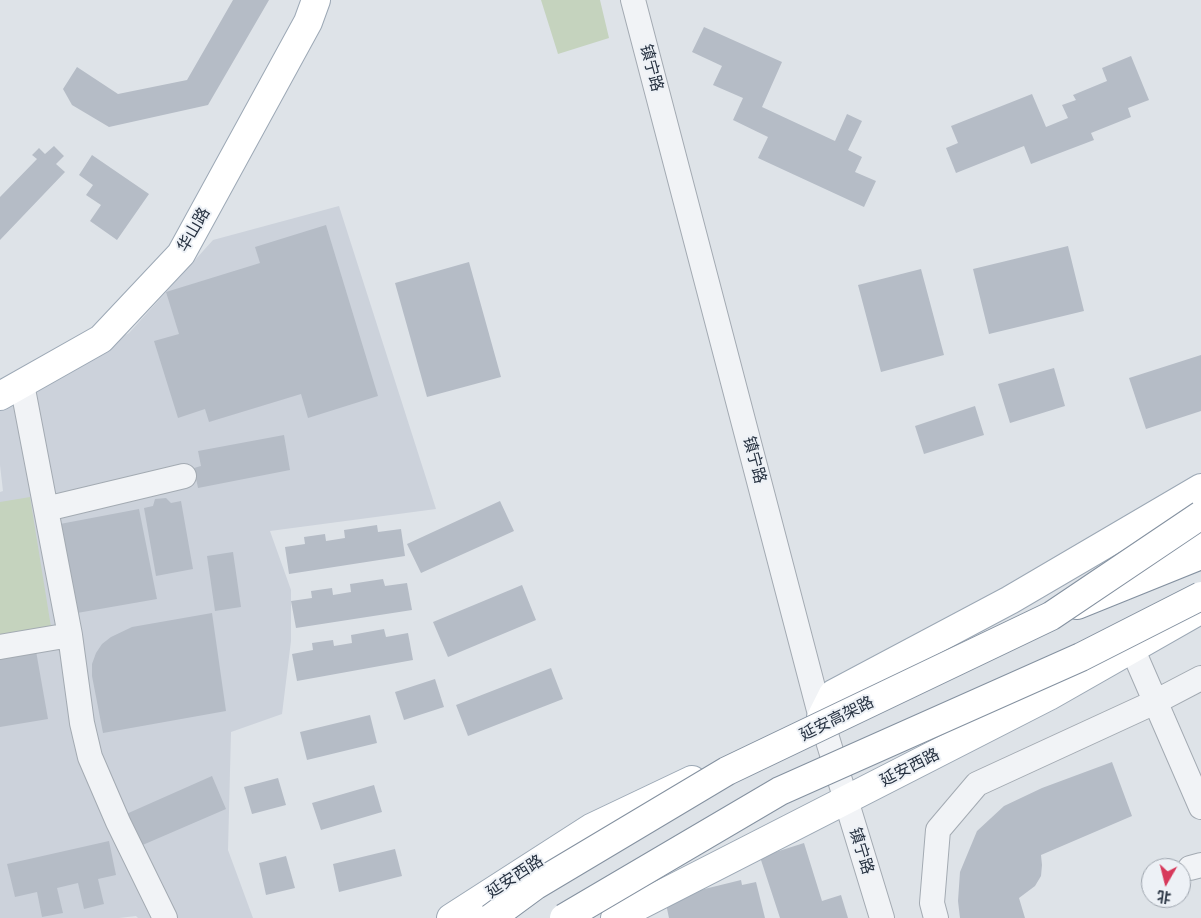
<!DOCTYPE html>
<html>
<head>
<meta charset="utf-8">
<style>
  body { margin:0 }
  #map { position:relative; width:1201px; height:918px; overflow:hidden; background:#dee3e8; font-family:"Noto Sans","Noto Sans SC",sans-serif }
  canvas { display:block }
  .north { position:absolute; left:1141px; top:858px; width:50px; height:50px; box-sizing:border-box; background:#edf1f6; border:1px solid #9da4ad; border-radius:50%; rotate:188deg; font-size:14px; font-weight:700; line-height:20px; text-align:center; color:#263140 }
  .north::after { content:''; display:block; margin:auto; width:18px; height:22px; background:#d7395b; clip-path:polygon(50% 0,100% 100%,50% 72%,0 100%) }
</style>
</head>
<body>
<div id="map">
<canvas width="1201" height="918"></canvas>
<div class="north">北</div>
</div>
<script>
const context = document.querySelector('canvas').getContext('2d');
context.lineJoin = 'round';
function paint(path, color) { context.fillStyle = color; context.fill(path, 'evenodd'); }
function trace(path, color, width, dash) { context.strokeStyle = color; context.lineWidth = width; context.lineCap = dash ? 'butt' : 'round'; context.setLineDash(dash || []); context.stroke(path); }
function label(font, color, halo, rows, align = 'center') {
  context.font = font + ' "Noto Sans","Noto Sans SC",sans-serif'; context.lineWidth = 4; context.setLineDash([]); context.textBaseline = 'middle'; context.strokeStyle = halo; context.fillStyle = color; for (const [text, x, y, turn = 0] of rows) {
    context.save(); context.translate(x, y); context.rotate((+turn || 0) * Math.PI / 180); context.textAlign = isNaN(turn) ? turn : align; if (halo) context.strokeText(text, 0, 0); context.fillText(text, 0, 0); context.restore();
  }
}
paint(new Path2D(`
  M339,206L436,509L270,531L291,590V641L282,714L231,732L228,850L253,918H138L136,916L119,918H0V492L3,491L0,465V407L129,333L213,240Z`), '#ccd2db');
paint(new Path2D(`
  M541,0H600L609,38L558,54Z
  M30,497L51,627L0,637V502Z`), '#c5d3be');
paint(new Path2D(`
  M233,0H269L208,105L109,127L72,105L63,89L77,67L118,94L187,80Z
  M704,27L782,62L762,107L835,141L847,114L862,121L848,150L862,157L855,172L876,181L864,207L758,158L768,137L733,120L743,98L713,85L722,66L692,52Z
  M1131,56L1149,100L1128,108L1131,117L1091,133L1094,140L1031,164L1024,146L956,173L946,148L958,143L951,126L1032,94L1046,127L1068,118L1062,105L1076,100L1073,95L1107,81L1102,68Z
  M54,146L64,156L56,164L65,172L0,240V197L37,159L32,155L39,148L45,154Z
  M92,155L149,194L117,240L90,221L101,205L86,195L93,185L79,175Z
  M326,225L378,396L308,418L301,394L209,422L205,409L178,418L154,341L179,334L166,292L260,263L255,247Z
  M1068,246L1084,311L989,334L973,269Z
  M469,262L501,377L427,397L395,283Z
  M921,269L944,355L881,372L858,285Z
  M1201,355V411L1146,429L1129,378Z
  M1054,368L1065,406L1010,423L998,384Z
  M975,406L984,435L924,454L915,426Z
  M284,435L290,470L198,488L194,468L201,466L198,451Z
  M166,498L171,503L181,501L193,569L156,576L144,508L153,506L155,499Z
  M500,501L514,531L421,573L407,544Z
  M139,509L157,599L77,613L60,524Z
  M377,525L378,532L401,529L405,556L289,574L285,547L305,544L304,537L325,534L326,541L345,538L344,530Z
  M233,552L241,607L215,611L207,556Z
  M383,579L385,586L407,583L412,610L296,628L291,601L312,598L311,591L332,588L333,595L351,592L350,584Z
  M522,585L536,620L448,657L433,622Z
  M212,613L226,711L103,733L92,676V664L96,653L102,644L111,637L132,627Z
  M384,629L386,637L408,633L413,660L297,681L292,654L313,650L312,643L333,640L334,646L352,643L351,635Z
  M36,651L48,719L0,727V657Z
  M551,668L563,699L468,736L456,705Z
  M435,679L444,707L404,720L395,692Z
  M370,715L377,743L307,760L300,732Z
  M1112,762L1132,816L1041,855L1042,865L1041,876L1035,886L1019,898L1025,918H960L958,901L960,872L977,831L1004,806L1042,788Z
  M212,776L226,809L138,847L124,815Z
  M278,778L286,805L252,814L244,787Z
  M374,785L382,812L321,830L312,803Z
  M109,841L116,875L98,879L104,904L84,909L78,883L57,888L63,913L42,917L37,892L15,897L7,864Z
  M804,843L822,901L841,895L848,918H780L760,857Z
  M395,849L402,876L339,892L333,864Z
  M286,856L295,888L266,895L259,863Z
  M741,880L742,885L756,882L765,918H669L666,904L676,896Z`), '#b5bcc6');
const minor = new Path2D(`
  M633,0L821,718L882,918
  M22,384L70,635L82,723L90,757L118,822L165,918
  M46,509L184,476
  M0,647L70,635
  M1132,648L1201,807
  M1190,868L1201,865
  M936,918L932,903L938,830L977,784L1155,702L1201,678`);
const major = new Path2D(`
  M0,396L101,339L181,254L308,22L316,0
  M1139,571L1201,535
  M821,718L833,694L1010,600L1201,488
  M451,918L591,828L692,780
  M615,918L1049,696L1200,610`);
const highway = new Path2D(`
  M1077,605L1201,555`);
trace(minor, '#a3aab2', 26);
trace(major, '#9ca8b5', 30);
trace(highway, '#8491a0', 30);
trace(minor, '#f1f3f6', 24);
trace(major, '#fff', 28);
trace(highway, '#fff', 28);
const highwayBridge = new Path2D(`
  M491,918L536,885L727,771L1051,616L1201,515
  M564,918L780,791L1081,657L1201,596`);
trace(highwayBridge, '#8491a0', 30, []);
trace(highwayBridge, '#fff', 28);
label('16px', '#263140', '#edf1f6', [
  ["镇宁路",651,68,75],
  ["华山路",194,230,-60],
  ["镇宁路",754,460,75],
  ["延安高架路",837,719,-26],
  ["延安西路",910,768,-27],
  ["镇宁路",861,851,73],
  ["延安西路",515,877,-33]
]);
</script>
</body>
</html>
